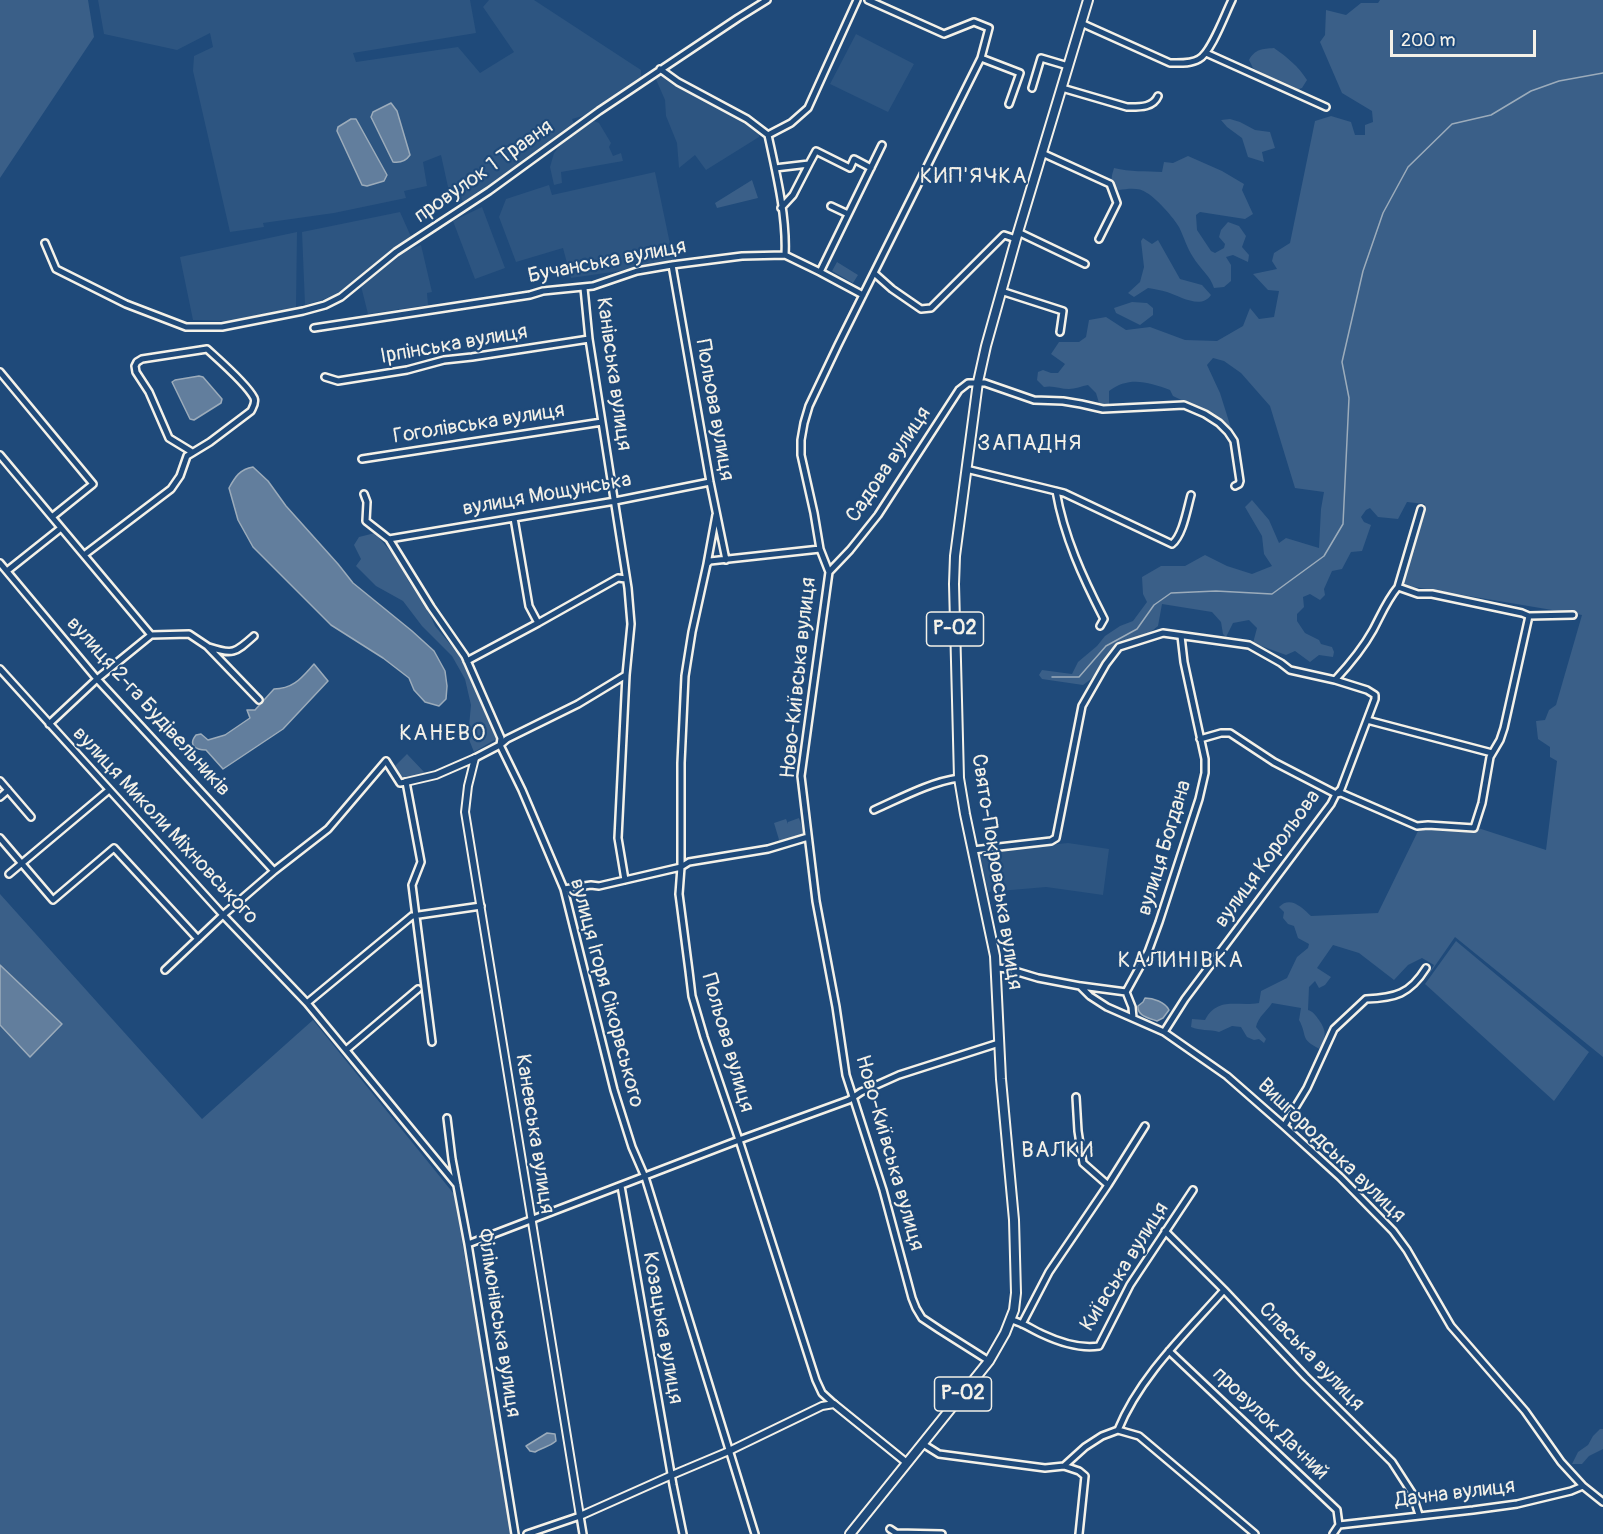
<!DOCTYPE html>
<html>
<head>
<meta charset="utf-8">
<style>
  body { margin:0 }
  #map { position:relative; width:1603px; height:1534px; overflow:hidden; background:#1f4a7a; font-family:Pangolin,sans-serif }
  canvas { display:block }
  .scale { position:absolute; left:1390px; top:30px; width:146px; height:27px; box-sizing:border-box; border:3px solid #f4f1e8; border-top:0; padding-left:8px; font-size:18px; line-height:21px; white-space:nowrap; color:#f4f1e8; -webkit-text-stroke:4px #1f4a7a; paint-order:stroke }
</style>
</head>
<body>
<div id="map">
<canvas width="1603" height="1534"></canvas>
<div class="scale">200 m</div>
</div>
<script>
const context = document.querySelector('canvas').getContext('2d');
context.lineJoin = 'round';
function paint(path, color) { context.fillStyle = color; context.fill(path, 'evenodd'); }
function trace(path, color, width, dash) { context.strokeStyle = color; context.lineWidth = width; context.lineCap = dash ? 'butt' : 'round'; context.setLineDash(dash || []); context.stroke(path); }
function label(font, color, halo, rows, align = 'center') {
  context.font = font + ' Pangolin,sans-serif'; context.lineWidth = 4.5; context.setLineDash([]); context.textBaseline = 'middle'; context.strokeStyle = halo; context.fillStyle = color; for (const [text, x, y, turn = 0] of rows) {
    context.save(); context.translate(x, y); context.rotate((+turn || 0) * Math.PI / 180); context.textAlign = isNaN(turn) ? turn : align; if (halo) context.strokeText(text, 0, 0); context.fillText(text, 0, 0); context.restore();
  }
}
paint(new Path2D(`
  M98,0H470L476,33L353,53L356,62L458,47L480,73L514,52L483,7L489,0H534L641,70V79L586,115L572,119L575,126L465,203L448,187L441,155L423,162L427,186L404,191L406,198L334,213L263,223L264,227L230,232L193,71L194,56L213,47L210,33L177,50L104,34Z
  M856,34L914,64L888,112L830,84Z
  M661,73L677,84L739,119L759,132V137L706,170L695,155L679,168L677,143L666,116L665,100L655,77Z
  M594,121L599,123L611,143L609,147L613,156L621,153L623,161L561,172L562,183L554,185L550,167L554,153L562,143Z
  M655,172L674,263L571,278L563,248L516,262L499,217L506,199L549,185L552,195Z
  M482,207L505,268L475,279L453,221Z
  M400,212L412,239L338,295L305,305L302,232Z
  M297,232L296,308L225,321L193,320L180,257Z
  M421,245L432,292L427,293L428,305L368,314L361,286L396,255Z
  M1068,843L1109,849L1103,895L1046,887L988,892L979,852Z`), '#2d5581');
paint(new Path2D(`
  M0,0H88L94,37L0,178Z
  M1380,0H1603V1057L1455,937L1423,983L1434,965L1422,958L1408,965L1394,980L1359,953L1333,945L1317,968L1331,977L1325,985L1319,988L1315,981L1309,987L1308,1010C1314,1012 1315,1015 1319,1020C1327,1031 1326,1038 1320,1049C1299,1039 1308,1036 1299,1020L1301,1008L1272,1003C1267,1011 1258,1017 1256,1027L1266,1039L1264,1043L1259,1039L1254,1040L1247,1037L1241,1027L1232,1026L1219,1032C1209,1029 1200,1031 1191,1027L1192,1019L1205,1020C1218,996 1237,1007 1259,1003L1261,991L1287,978L1297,957L1308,948L1309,944L1298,938L1294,926L1288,924L1283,918L1284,912L1279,907C1290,895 1303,908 1311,916L1378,913L1419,829L1475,827L1546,850L1557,761L1550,757V747L1538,739L1536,721L1545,720L1549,710L1556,705L1582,615L1403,585L1425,504L1407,502L1398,519L1378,517L1370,508L1366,510L1361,517L1364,522L1371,525L1362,551L1351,552L1342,569L1332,571L1324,589L1325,595L1320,600L1310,594L1303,597L1304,607L1297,614V621L1305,633L1319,640L1321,644L1332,647L1334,652L1333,657L1319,655L1310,662L1295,651L1286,655L1253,643L1257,628L1249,620L1233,623L1226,637L1223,634L1221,622L1212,612L1162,604L1158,626L1147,635L1115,647L1091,679L1083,685L1042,679L1039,675L1042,670L1072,674L1078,662L1097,646L1105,636L1120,626L1133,621L1147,602L1143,594L1142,577L1161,566H1185L1205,555L1227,566L1252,574L1272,566L1264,554L1262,536L1245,507L1252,500L1269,520L1279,543L1286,538L1319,548L1321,509L1324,492L1295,488L1270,406L1241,373L1224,361L1213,358L1207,365L1220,393L1231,428L1206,412L1173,396L1170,390C1148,382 1129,376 1109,391V405L1099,403L1096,393L1088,385C1082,386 1075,389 1069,389C1060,389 1053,385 1044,387L1037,380L1038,372L1043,370L1051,373H1058L1065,364L1051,354L1059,342H1079L1086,337L1089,320L1106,317L1126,330L1150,327L1185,340L1217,341L1243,326L1250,308L1259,319L1274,317L1279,291L1268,290L1253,274L1277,269L1272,261L1274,253L1290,243L1315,121L1331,116L1351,122L1355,135H1365V125L1373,122L1372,111L1342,93L1320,42L1325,35L1326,10L1346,15L1361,3H1378Z
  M1274,48C1287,57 1298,66 1307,80L1302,88L1296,90L1284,86L1253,68L1249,60C1255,49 1262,49 1274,48Z
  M1230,119L1240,122L1255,130L1270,132L1275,148L1262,152L1264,162L1248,157L1242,138L1227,127L1221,120Z
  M1188,156L1222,171L1244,184L1242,190L1253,214L1245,219L1200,212L1196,215L1197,230L1211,251L1215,253L1224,248L1225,244L1219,237L1221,230L1228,222L1239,226L1246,236L1242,247L1249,255L1248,262L1233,255L1226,257L1231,265V281L1224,287L1214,288C1210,275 1200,269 1193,257C1187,248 1184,237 1179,227C1174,218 1156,198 1147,193C1139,187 1128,189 1119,190L1111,185L1112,175L1114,168C1130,172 1146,171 1162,172L1164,162L1173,163Z
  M752,180L758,198L717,208L715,203Z
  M1143,238L1152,244L1158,240L1180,279L1202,285L1211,295C1201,310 1180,296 1167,292C1161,290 1154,289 1148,288L1134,297L1128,293L1140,282L1144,267L1141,241Z
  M837,262L858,275L853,283L832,271Z
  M1132,302L1147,303L1153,308V315L1140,325L1116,313L1114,308Z
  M375,533L397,559L409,582L428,610L435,626L460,656L496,739L474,752L468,737L471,705L465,679L452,656L422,626L403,601L376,586L356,566L361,559L354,545L359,537Z
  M407,754L425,773L402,779L395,766Z
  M799,818L805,836L780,843L774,823L786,819L788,824V822Z
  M0,894L202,1119L313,1020L454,1194L476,1324L494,1408L516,1534H0Z
  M1456,941L1589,1052L1554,1101L1425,984Z
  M1600,1429H1603V1449L1589,1456L1582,1464H1572L1578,1452L1588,1445L1593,1436Z`), '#3a5f88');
const water = new Path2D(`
  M391,103L397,111L410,155C406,161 400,163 393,162L371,117L373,112Z
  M351,119H356L387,175L384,181L367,186L362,185L337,131L338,127Z
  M199,376L203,377L222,399L221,403L194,420L190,419L172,382L175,380Z
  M253,467L268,481L286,506L338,564L353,583L412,631L434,651L445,671L447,686L446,699L439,706L425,702L414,690L409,678L383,658L331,625L253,547L238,520L229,488C235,477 240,469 253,467Z
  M314,664L328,681L283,729L223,769L206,750C195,750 188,745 196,735L201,734L208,740L225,735L250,718L247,710H255L274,689C294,689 302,677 314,664Z
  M0,965L62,1024L30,1057L0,1025Z
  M1145,998C1153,998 1165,1002 1169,1010L1163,1018L1157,1021C1149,1018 1137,1016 1138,1006L1143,1002Z
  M547,1433L555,1434L556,1441C549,1447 543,1447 535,1452L530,1451L526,1446Z`);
paint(water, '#627e9d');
trace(water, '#9cacbb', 1.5);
trace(new Path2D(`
  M1052,677H1079L1106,646L1137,629L1154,605L1171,593L1216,591L1272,594L1324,556L1343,524L1349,398L1342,362L1363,271L1383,213L1408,167L1452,124L1491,115L1531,91L1559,81L1603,73`), '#9cacbb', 1.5);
const minor = new Path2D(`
  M868,0L944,34L974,22L989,28L981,58L838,345L809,406L804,423L801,440V455L814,513L820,549L829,572L801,776L816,901L836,1007L846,1075L883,1190L912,1298L916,1308L922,1318L940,1330L989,1361
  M1081,23L1170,63C1179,63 1191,64 1199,59C1211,53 1225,14 1232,0
  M1206,53L1326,107
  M981,58L1020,73L1009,104
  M660,69L678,82L747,119L768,135C776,172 787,217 785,255
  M1032,88L1041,58L1068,66
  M1062,88L1127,107C1139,107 1153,108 1158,96
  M768,135L791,123L808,108L857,0
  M1042,153L1110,184L1117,203L1099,239
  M809,164L816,151L850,168L854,159L871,168
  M775,168L809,164L793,195L781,208
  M831,206L848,214
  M1018,232L1085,264
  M45,243L56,269L126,304L186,327H222L303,311L325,305L341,297L396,252L489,191L599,111L738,18L767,0
  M672,265L710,482L726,560
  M820,272L882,145
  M874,273L892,289L921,309L931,308L1004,235L1016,239
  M1001,291L1063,311L1060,332
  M314,328L530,295L543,291L593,286L637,271L672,265L742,256L785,255L820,272L863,295
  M0,372L93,484L52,517
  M325,377L338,381L407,370L444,360L472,357L589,339
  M0,455L151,635L189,634L207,646L259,700
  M362,459L602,422
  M966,469L1064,493L1172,544C1183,535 1187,509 1191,495
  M1056,491C1064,537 1083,578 1104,619L1100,626
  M364,494L367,502L366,521L389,539L431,607L465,656L501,738L500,745L522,790L564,889L614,1090L632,1147L645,1177L755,1534
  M514,518L529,606L538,623L618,578L626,579
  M389,539L615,501L710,482
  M820,549L710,561L707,564L692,632L685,676L681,763V867L679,894L689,971L692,996L704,1037L739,1140L816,1380L822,1393L834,1404
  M84,555L171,489L180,476L187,456L210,442L251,411C253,407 256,403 254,398C247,384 219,360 207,349L142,359L137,362L135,366L136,372L149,392L169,438L192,452
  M0,563L97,679L274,871
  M707,564L716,515
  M7,571L61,528
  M829,572L850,550L878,515L959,390L968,383H985L1034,400L1063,401L1081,404L1103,409L1184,405L1205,414L1219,423L1228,432L1234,441L1240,481L1239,484L1235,486
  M1398,587L1418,594H1432L1522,613L1529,616
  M209,647C233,655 235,653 254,636
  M467,661L538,623
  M0,669L223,915L307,1003L457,1185
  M1335,680C1349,665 1363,648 1373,630C1381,615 1387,600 1398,587L1421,509
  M1367,720L1492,753
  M49,724L97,679L151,635
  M1200,739L1221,733H1230L1274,762L1336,794L1341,793L1417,826L1428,825L1474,828L1482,803L1490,757L1500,740L1504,728L1529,616L1573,615
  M475,758L500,745L507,739L578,704L626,675L631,624L628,588L589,339L584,288
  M0,781L31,817
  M0,797L8,790
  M874,810C901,798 930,782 959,778
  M0,838L53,900L114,848L198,939
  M973,850L1051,841L1056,838L1082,706L1106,664L1119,647L1163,633L1249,645L1281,663L1290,670L1335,680L1367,690L1375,695V699L1341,789L1336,794L1331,804L1185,999L1164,1032
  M9,874L109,790
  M625,880L618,838L626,675
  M564,889L591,885L599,886L681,867L689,862L768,849L808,837
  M997,968L1008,969L1038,978L1080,986L1090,996L1107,1007L1164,1032L1227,1076L1284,1126L1340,1177L1393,1231L1407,1250L1451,1326L1525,1411L1561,1462L1583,1486L1603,1502
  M165,970L223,915L274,871L328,829L386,761L400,783L406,782L421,862L412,885L432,1042
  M1081,986L1126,992
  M1126,992L1148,952L1159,922L1199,799L1205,773V759L1184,662L1181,636
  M1126,992L1132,1007L1133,1018
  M307,1003L412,916L481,906
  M346,1050L418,989
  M1076,1097L1078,1131L1083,1163L1108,1185
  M447,1118L452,1159L468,1244L515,1534
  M1284,1126L1307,1088L1334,1029L1366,999C1395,998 1410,994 1426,968
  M621,1186L673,1485L683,1534
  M1165,1231L1224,1290L1306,1377L1392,1462L1412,1493L1419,1515
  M468,1244L739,1140L849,1100L861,1092L899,1075L999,1043
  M1011,1320C1022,1322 1031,1329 1042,1334C1059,1342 1080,1349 1099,1346L1130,1285L1193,1190
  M1022,1324L1049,1272L1108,1185L1145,1126
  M1169,1351L1337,1510L1339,1525
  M1118,1430C1140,1376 1186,1333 1224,1290
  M923,1444L939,1454L1045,1468L1064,1466L1085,1447L1102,1436L1118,1430L1139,1436L1255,1534
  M1064,1466L1079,1471L1085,1476L1079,1534
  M890,1529L896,1533L942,1534
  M527,1534L580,1516L583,1534
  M1333,1534L1339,1525L1473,1510L1517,1504L1571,1491L1583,1486`);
const tertiary = new Path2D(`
  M475,758L468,786L465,812L580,1516L672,1475L729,1451L822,1406L834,1404L907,1463
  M406,782L436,775L475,758`);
const primary = new Path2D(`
  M850,1534L989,1361L1005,1333L1014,1310L1016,1293L1014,1220L1001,1079L995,956L965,814L959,778L954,584L955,556L978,382L986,346L1016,239L1088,0`);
trace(minor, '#f4f1e8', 10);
trace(tertiary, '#f4f1e8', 10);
trace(primary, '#f4f1e8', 12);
trace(minor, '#1f4a7a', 5);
trace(tertiary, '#1f4a7a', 6);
trace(primary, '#1f4a7a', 8);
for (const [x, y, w] of [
  [955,629,57],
  [963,1394,57]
]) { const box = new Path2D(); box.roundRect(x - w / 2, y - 17, w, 34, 4.5); context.fillStyle = '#1f4a7a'; context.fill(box); trace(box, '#f4f1e8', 1.5); }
label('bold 20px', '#f4f1e8', null, [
  ["Р-02",955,629],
  ["Р-02",963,1394]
]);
label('21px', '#f4f1e8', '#1f4a7a', [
  ["провулок 1 Травня",484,172,-35],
  ["Бучанська вулиця",607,262,-11],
  ["Ірпінська вулиця",454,345,-10],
  ["Канівська вулиця",613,374,82],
  ["Польова вулиця",714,410,80],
  ["Гоголівська вулиця",479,424,-9],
  ["Садова вулиця",889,465,-56],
  ["вулиця Мощунська",547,495,-10],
  ["Ново-Київська вулиця",799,678,-84],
  ["вулиця 2-га Будівельників",148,707,48],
  ["вулиця Миколи Міхновського",165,826,47],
  ["вулиця Богдана",1165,848,-73],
  ["вулиця Корольова",1268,859,-54],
  ["Свято-Покровська вулиця",996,872,81],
  ["вулиця Ігоря Сікорвського",606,993,75],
  ["Польова вулиця",727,1043,74],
  ["Каневська вулиця",534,1134,81],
  ["Вишгородська вулиця",1331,1151,44],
  ["Ново-Київська вулиця",889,1153,74],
  ["Київська вулиця",1125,1267,-58],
  ["Філімонівська вулиця",498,1323,81],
  ["Козацька вулиця",662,1328,80],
  ["Спаська вулиця",1311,1357,46],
  ["провулок Дачний",1270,1424,44],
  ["Дачна вулиця",1455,1494,-7]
]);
context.letterSpacing = '1.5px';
label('22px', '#f4f1e8', '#1f4a7a', [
  ["КИП'ЯЧКА",974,177],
  ["ЗАПАДНЯ",1030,444],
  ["КАНЕВО",443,734],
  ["КАЛИНІВКА",1181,961],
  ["ВАЛКИ",1058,1151]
]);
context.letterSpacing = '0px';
</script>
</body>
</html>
